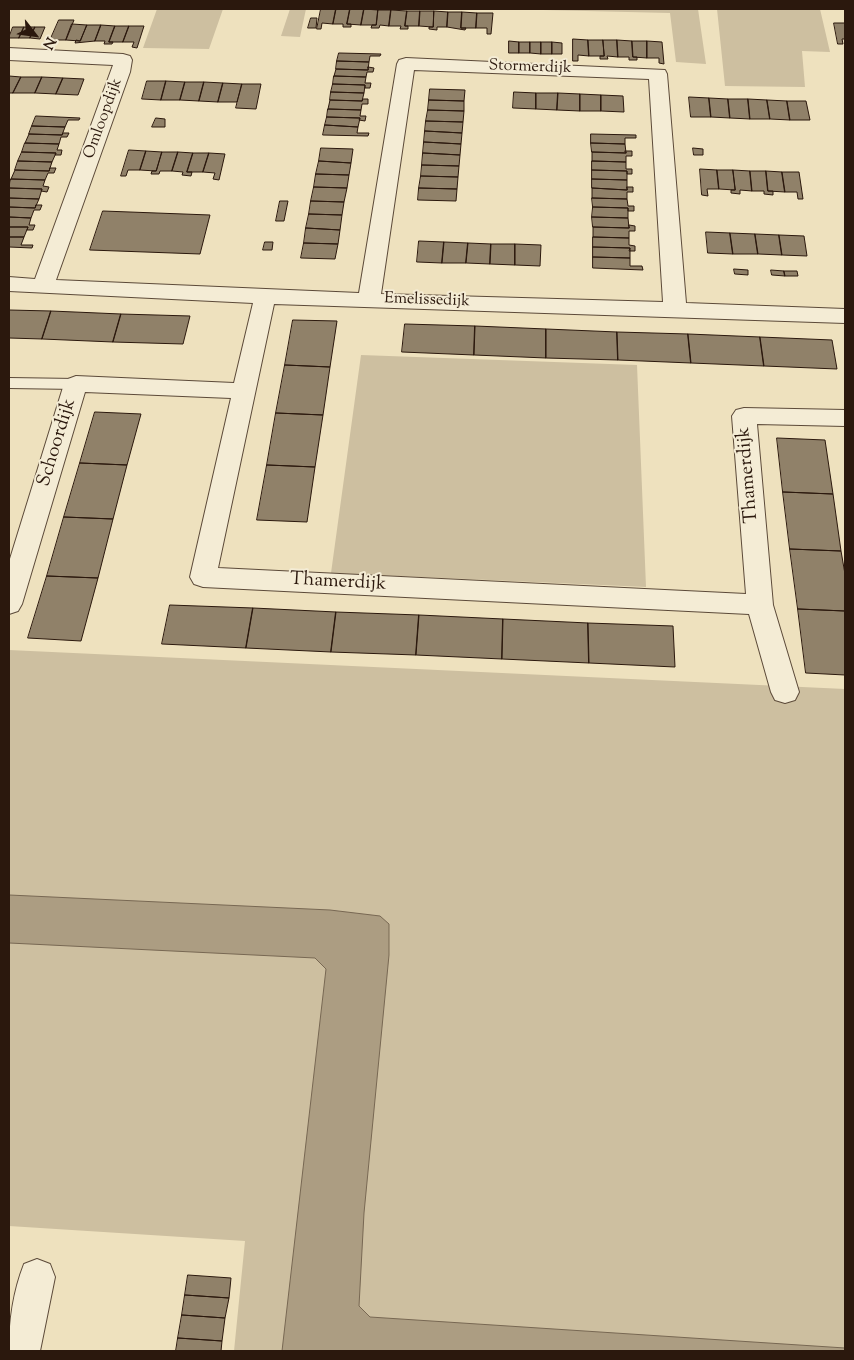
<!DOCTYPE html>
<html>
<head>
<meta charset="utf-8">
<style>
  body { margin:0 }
  #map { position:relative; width:854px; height:1360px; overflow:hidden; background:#eee1be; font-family:"Sorts Mill Goudy",serif }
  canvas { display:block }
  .frame { position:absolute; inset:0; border:10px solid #2b180d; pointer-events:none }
  .north { position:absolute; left:10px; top:10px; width:50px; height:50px; -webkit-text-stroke:4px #f4ecd5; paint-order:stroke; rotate:120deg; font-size:14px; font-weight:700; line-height:20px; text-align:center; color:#2b180d }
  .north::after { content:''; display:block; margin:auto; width:18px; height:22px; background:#2b180d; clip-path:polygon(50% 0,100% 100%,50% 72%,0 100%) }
</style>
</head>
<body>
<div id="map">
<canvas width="854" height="1360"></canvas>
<div class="frame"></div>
<div class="north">N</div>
</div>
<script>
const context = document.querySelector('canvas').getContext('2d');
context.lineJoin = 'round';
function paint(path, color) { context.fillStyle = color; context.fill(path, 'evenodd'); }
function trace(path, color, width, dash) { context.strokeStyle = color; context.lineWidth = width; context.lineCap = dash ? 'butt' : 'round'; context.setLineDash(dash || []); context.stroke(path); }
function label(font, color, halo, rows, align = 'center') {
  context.font = font + ' "Sorts Mill Goudy",serif'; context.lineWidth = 4; context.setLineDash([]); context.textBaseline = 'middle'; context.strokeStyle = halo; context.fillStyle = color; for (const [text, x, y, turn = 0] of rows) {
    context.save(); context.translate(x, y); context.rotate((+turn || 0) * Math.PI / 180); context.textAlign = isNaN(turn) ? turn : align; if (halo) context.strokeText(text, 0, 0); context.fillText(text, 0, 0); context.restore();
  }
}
paint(new Path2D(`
  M157,9H223L209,49L143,48Z
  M290,9H306L300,37L281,36Z
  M501,9H698L706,64L676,62L670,13Z
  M717,9H820L830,52L802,51L805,87L725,86Z
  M361,355L637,365L646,587L331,573Z
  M9,650L845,689V1351H234L245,1241L9,1226Z`), '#cdbfa0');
const water = new Path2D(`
  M9,895L330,910L380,916L389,924V955L364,1213L359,1306L370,1317L845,1348V1351H282L326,969L315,958L9,943Z`);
paint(water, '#ac9d82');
trace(water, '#786853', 1);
const building = new Path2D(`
  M321,9H336L333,24L322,23L321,29H317Z
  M336,9H350L347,24H351V27H343V24H333Z
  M350,9H364L361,25L347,24Z
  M364,9L378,10L376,25H361Z
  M378,10H391L389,26L380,25L379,28H371L372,25H376Z
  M391,10L407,11L405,26H408V29H400L401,26H389Z
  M407,11H420L419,26H405Z
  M420,11H434L433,27L419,26Z
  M434,11L448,12L447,27H437V30L429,29V27H433Z
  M448,12H462L461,28H466L465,30L447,27Z
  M462,12L477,13L476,28H461Z
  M477,13H493L491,34H487V28H476Z
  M311,18H317L316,28H308Z
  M59,20H74L66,40H55L53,45H48Z
  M834,23H845V39H842L843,44H838Z
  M72,24L87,25L80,41L66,40Z
  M87,25H101L95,41L75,43L76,40L80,41Z
  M101,25L115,26L109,42H113L112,44H104L105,41H95Z
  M115,26H129L123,42H109Z
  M129,26H144L137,48L132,47L134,42H123Z
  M13,27H24L19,38H9Z
  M24,27H35L30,38H19Z
  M35,27H45L40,39L30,38Z
  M573,39L588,40L589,56L578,55V61H573Z
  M588,40H603L604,56H589Z
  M603,40H617L618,57L607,56L608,59H600V56H604Z
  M617,40L632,41L633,57H637V60H629V57H618Z
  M509,41L519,42V53H509Z
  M632,41H647V58L633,57Z
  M647,41L662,42L664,64L659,63V58H647Z
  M519,42H530V53H519Z
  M530,42H541V54L530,53Z
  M541,42H552V54H541Z
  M552,42L562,43V54H552Z
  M339,53L381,54L380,56H370L369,62L337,61Z
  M337,61L369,62L368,70L336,69Z
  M368,67L374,68L373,72H367L366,77L334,76L336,69L368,70Z
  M9,76L21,77L13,93H9Z
  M334,76L366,77L365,83H371L370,88H365V85L333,84Z
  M21,77H42L35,93H13Z
  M42,77L63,78L56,94L35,93Z
  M63,78L84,79L78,95L56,94Z
  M147,81H166L161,100L142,99Z
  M166,81L185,82L180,100H161Z
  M185,82H204L199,101L180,100Z
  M204,82L223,83L218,102L199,101Z
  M223,83L242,84L237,102H218Z
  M242,84H261L256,109L236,108Z
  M333,84L365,85L364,93L331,92Z
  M430,89L465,90L464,101L429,100Z
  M331,92L364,93L362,101L330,100Z
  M514,92L536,93V109L513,108Z
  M536,93H558L557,110L536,109Z
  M558,93L580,94V111L557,110Z
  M580,94L601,95V111H580Z
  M601,95L623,96L624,112L601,111Z
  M689,97L709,98L711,117H691Z
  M709,98L728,99L730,118L711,117Z
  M363,99H368V104H362L361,110L328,109L330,100L362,101Z
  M728,99H748L750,119L730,118Z
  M748,99L767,100L770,119H750Z
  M429,100L464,101V111L428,110Z
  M767,100L787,101L790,120L770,119Z
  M787,101H806L810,120H790Z
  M328,109L361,110L360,116H366L365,121L359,120L360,118L327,117Z
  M428,110L464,111L463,122L426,121Z
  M36,116L80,118L79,120H68L65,127L32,126Z
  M327,117L360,118L358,127L325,125Z
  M156,118L165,119V127H152Z
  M426,121L463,122L462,133L425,131Z
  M325,125L358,127L357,133H369L368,136L323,135Z
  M32,126L65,127L62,135L29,134Z
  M425,131L462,133L461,144L424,142Z
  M63,133H69L67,137H61L59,144L25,143L29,134L62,135Z
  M591,134L636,135V138H625V144L591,143Z
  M424,142L461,144L460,155L423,153Z
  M25,143L59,144L57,150H62L61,155H55L56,153L22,152Z
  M591,143L625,144L626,153L592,152Z
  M321,148L353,149L351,163L319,161Z
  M693,148L703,149V155H694Z
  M129,150L146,151L140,170H128L126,176H121Z
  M146,151L162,152L156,171L140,170Z
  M625,151H632V156H626V162L592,161V152L626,153Z
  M22,152L56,153L52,162L18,161Z
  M162,152H178L172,171H160L159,174H151L152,171H156Z
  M178,152L193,153L187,172H192L191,176L182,175L183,172L172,171Z
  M193,153H209L203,172H187Z
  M209,153L225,154L219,180L213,179L215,173L203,172Z
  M423,153L460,155L459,166L422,165Z
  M18,161L52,162L49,171L15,170Z
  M319,161L351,163L349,175L316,174Z
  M592,161L626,162V169H632V174H627V171L592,170Z
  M422,165L459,166L458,177L421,176Z
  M50,168H56L54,173H48L45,180L11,179L15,170L49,171Z
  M700,169L717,170L719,189H707L708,196L702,195Z
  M592,170L627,171V180L592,179Z
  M717,170H733L735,190L719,189Z
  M733,170L750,171L752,191L740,190V194L731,193V190H735Z
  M750,171H766L768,191H773V195L764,194V191H752Z
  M766,171L782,172L785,192L768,191Z
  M782,172H799L803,199H798L797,192H785Z
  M316,174L349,175L347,188L314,187Z
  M421,176L458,177L457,189L419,188Z
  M11,179L45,180L43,186L49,187L47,192L41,191L42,189L9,188Z
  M592,179L627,180V190L592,188Z
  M314,187L347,188L344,202L311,201Z
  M627,187H633V192H627V199L592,198V188L627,190Z
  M9,188L42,189L39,199L9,198Z
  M419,188L457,189L456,201L418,200Z
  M9,198L39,199L35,208L9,207Z
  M592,198L627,199L628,206H634V211H628V208L593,207Z
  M280,201H288L284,221H276Z
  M311,201L344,202L342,215L309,214Z
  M36,205H42L40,210H34L31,218L9,217V207L35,208Z
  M593,207L628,208V218L592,217Z
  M103,211L210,215L200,254L90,250Z
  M309,214L342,215L340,230L306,228Z
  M9,217L31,218L29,225H35L33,230H27L28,227H9Z
  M592,217L628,218L629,228L593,227Z
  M629,225L635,226V231H629V238L593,237V227L629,228Z
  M9,227H28L24,237H9Z
  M306,228L340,230L338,244L304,243Z
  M706,232L730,233L733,254L708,253Z
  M730,233L755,234L758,254H733Z
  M755,234L779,235L782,255L758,254Z
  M779,235L804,236L807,256L782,255Z
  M9,237H24L21,245H33L32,248L9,247Z
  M593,237L629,238V245L635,246V251H629L630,248L593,247Z
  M419,241L444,242L442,263L417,262Z
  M265,242H273L272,250H263Z
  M444,242L468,243L466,263H442Z
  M304,243L338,244L335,259L301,258Z
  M468,243L491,244L490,264L466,263Z
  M491,244H515V265L490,264Z
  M515,244L541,245L540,266L515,265Z
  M593,247L630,248V258L593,257Z
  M593,257L630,258V266H642L643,270L593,268Z
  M734,269L748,270V275L735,274Z
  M771,270L784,271L785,276L772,275Z
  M784,271H797L798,276H785Z
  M9,310L51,311L42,339L9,338Z
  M51,311L121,314L113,342L42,339Z
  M121,314L190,316L183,344L113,342Z
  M293,320L337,321L330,367L285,365Z
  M405,324L475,326L474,355L402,352Z
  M475,326L546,329V358L474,355Z
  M546,329L617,332L618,360L546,358Z
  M617,332L688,334L691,363L618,360Z
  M688,334L760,337L764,366L691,363Z
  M760,337L832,340L837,369L764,366Z
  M285,365L330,367L323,415L276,413Z
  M95,412L141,414L127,465L80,463Z
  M276,413L323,415L315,467L267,465Z
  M777,438L825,440L833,494L783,492Z
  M80,463L127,465L113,519L64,517Z
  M267,465L315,467L307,522L257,520Z
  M783,492L833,494L841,551L790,549Z
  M64,517L113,519L98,578L47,576Z
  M790,549L841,551L845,574V611L798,609Z
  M47,576L98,578L81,641L28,638Z
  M170,605L253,608L246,648L162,644Z
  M253,608L336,612L331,652L246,648Z
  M798,609L845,611V675L806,673Z
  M336,612L419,615L416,655L331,652Z
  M419,615L503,619L502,659L416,655Z
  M503,619L588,623L589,663L502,659Z
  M588,623L673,626L675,667L589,663Z
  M188,1275L231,1278L229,1298L185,1295Z
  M185,1295L229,1298L225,1318L182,1315Z
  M182,1315L225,1318L222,1341L178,1338Z
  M178,1338L222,1341L221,1351H176Z`);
paint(building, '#908169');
trace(building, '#2b180d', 1);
const service = new Path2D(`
  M9,378L76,379L81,381L83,384L81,387L76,389L9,388Z`);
const minor = new Path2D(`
  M9,48L123,54L130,56L132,60L130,72L56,280L359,293L397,64L399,60L406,58L665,70L667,74L686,303L845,309V323L274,304L218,568L746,594L732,416L736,410L744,408L845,410V426L757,424L773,605L799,692L795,700L785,703L775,700L771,692L749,614L203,587L194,584L190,577L231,398L85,392L22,604L18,611L9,614V562L64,384L68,379L76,376L234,383L253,303L9,291V277L35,279L113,65L9,60ZM414,70L649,79L663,302L381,294Z
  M37,1259L50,1264L55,1277L40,1351H9C9,1321 13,1292 24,1264Z`);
trace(service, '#5c4a39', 2);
trace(minor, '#5c4a39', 2);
paint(service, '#f4ecd5');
paint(minor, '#f4ecd5');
label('16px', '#2b180d', '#f4ecd5', [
  ["Stormerdijk",530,68,2],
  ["Omloopdijk",104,119,-70],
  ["Emelissedijk",427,301,2]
]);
label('19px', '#2b180d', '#f4ecd5', [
  ["Schoordijk",58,443,-73],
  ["Thamerdijk",749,475,-95],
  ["Thamerdijk",338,583,3]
]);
</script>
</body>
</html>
